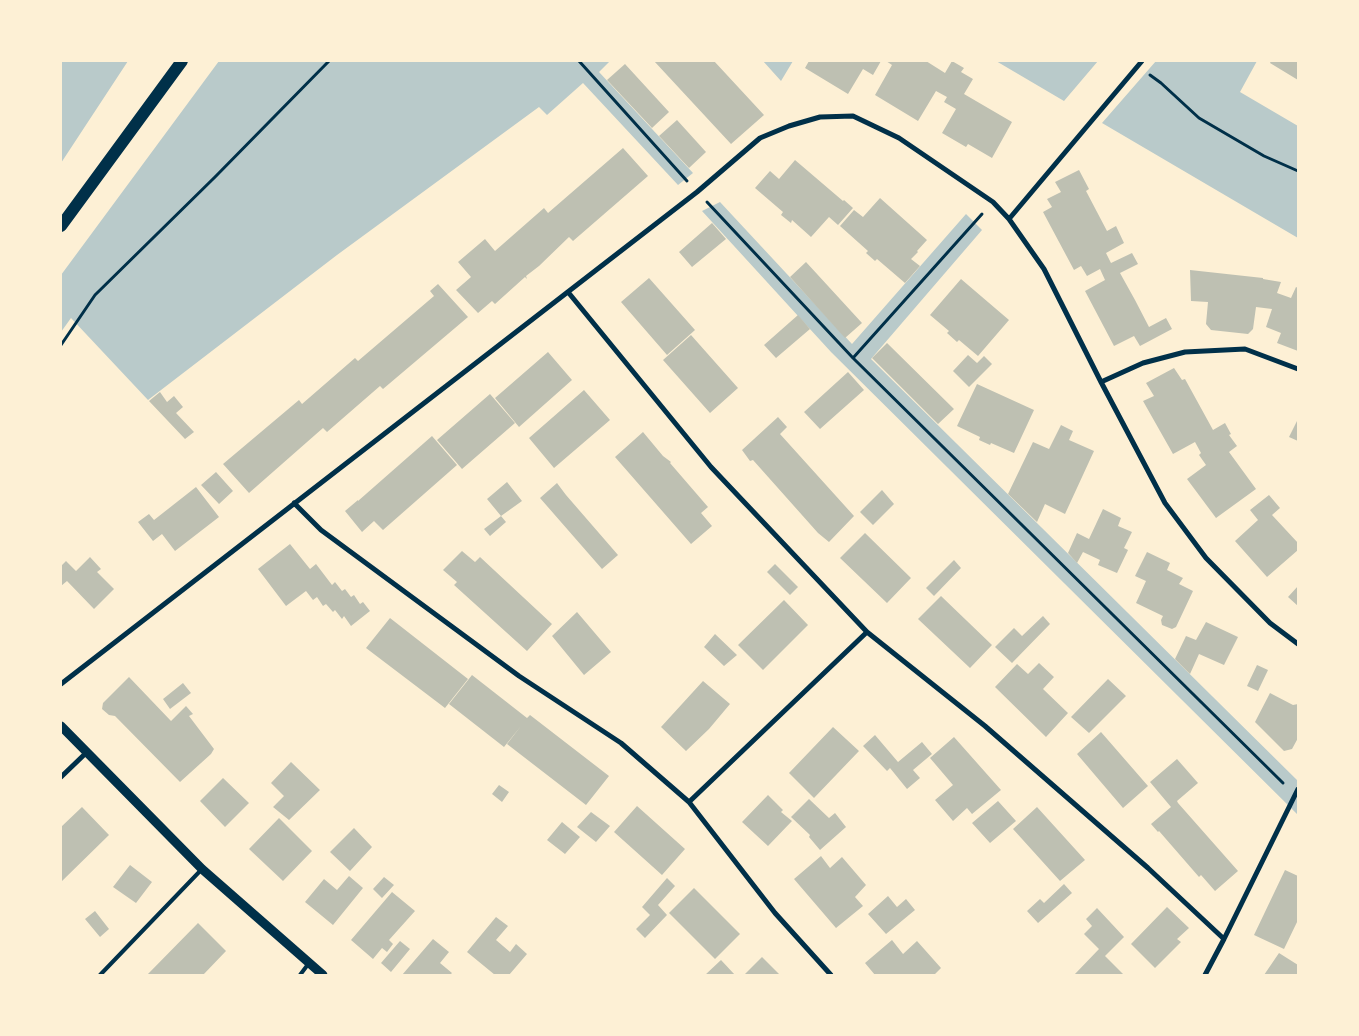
<!DOCTYPE html>
<html>
<head>
<meta charset="utf-8">
<style>
  body { margin:0 }
  #map { position:relative; width:1359px; height:1036px; overflow:hidden; background:#fdf0d5; font-family:"Source Sans 3",sans-serif }
  canvas { display:block }
  .frame { position:absolute; inset:0; border:62px solid #fdf0d5; pointer-events:none }
</style>
</head>
<body>
<div id="map">
<canvas width="1359" height="1036"></canvas>
<div class="frame"></div>
</div>
<script>
const context = document.querySelector('canvas').getContext('2d');
context.lineJoin = 'round';
function paint(path, color) { context.fillStyle = color; context.fill(path, 'evenodd'); }
function trace(path, color, width, dash) { context.strokeStyle = color; context.lineWidth = width; context.lineCap = dash ? 'butt' : 'round'; context.setLineDash(dash || []); context.stroke(path); }
paint(new Path2D(`
  M61,61H128L61,163Z
  M219,61H610L599,72L693,173L678,185L583,83L547,115L539,107L337,255L148,400L71,318L61,332V275Z
  M763,61H793L781,81Z
  M996,61H1098L1064,101Z
  M1156,61H1257L1240,92L1298,126V238L1102,123Z
  M720,202L852,344L966,214L982,230L871,359L1298,781V815L831,352L702,211Z`), '#b9caca');
paint(new Path2D(`
  M654,61H714L764,115L731,144Z
  M809,61H881L873,75L863,69L848,94L805,68Z
  M886,61H926L945,73L952,61L964,68L961,72L973,79L964,94L1012,122L992,158L968,144L966,147L942,133L956,109L944,102L947,97L936,91L918,121L875,95L892,65Z
  M1271,61H1298V80L1270,63Z
  M625,64L669,112L652,128L607,80Z
  M677,120L706,152L689,168L659,136Z
  M623,148L648,176L573,241L569,237L539,266L526,276L527,279L525,277L495,304L492,301L478,313L456,290L471,277L458,262L485,239L495,251L544,208L548,213Z
  M795,160L843,201L844,200L853,208L838,225L829,217L811,237L792,220L791,223L781,215L783,212L755,188L770,171L779,179Z
  M1079,170L1089,189L1086,191L1107,231L1116,226L1124,243L1106,253L1111,263L1132,253L1138,264L1120,273L1135,300L1149,327L1166,318L1172,329L1140,346L1134,336L1114,346L1085,291L1105,280L1100,269L1087,276L1081,266L1074,270L1043,212L1052,207L1047,199L1061,192L1055,182Z
  M880,198L927,240L917,251L918,252L911,259L920,266L905,283L877,259L875,261L866,253L868,251L840,226L854,210L863,217Z
  M712,223L726,239L692,267L679,252Z
  M806,262L862,323L845,338L790,277Z
  M1190,270L1263,278V279L1281,282L1277,293L1291,298L1296,287L1298,288V351L1277,343L1281,333L1266,327L1272,309L1256,307L1253,329L1248,334L1211,330L1206,324L1208,302L1191,301Z
  M649,278L695,330L667,355L621,302Z
  M961,279L1009,320L978,356L959,340L957,342L947,333L949,331L930,315Z
  M438,284L468,317L383,389L380,386L327,432L323,428L249,493L223,464L299,400L302,404L355,358L358,361L434,296L430,291Z
  M798,315L810,329L776,358L764,345Z
  M691,335L738,388L710,413L663,360Z
  M887,343L954,409L938,424L872,358Z
  M548,352L572,380L519,427L495,398Z
  M968,355L977,363L984,356L992,364L969,387L953,371Z
  M1174,368L1182,380L1185,379L1213,430L1225,423L1231,434L1229,435L1237,446L1229,452L1256,489L1216,518L1187,479L1206,465L1199,455L1201,453L1195,442L1173,454L1143,401L1154,396L1146,383Z
  M848,372L864,390L820,429L804,412Z
  M977,384L1034,410L1014,453L991,443L990,445L979,440L980,437L957,426Z
  M584,390L610,420L554,468L529,438Z
  M160,392L167,402L174,396L183,407L176,413L194,432L185,439L149,401Z
  M490,394L515,423L462,469L437,440Z
  M778,417L787,427L780,434L854,516L829,542L818,533L753,460L750,461L742,450Z
  M1298,419V441L1289,437Z
  M1061,425L1073,431L1069,440L1094,451L1065,514L1045,504L1037,522L1008,494L1033,442L1049,449Z
  M643,432L663,456L671,462L670,463L708,507L701,513L712,526L691,544L615,457Z
  M432,436L457,465L383,530L374,521L362,532L345,511L358,500V501Z
  M216,472L233,491L219,504L201,485Z
  M507,482L522,501L501,516L487,499Z
  M557,483L566,495L618,555L602,569L540,498Z
  M196,487L219,517L175,551L162,534L153,541L138,522L149,514L154,520Z
  M882,490L894,504L873,525L860,512Z
  M1269,495L1280,508L1272,515L1298,543V550L1267,577L1235,541L1258,520L1250,510Z
  M1103,509L1121,518L1118,526L1132,532L1124,548L1128,550L1117,573L1098,565L1100,560L1083,552L1077,563L1068,553L1077,533L1089,539Z
  M501,516L506,522L490,536L484,529Z
  M865,533L911,578L887,603L840,558Z
  M290,544L310,569L316,564L332,585L335,582L342,591L345,589L351,597L354,595L360,604L363,602L370,611L351,626L344,616L342,619L335,610L333,612L326,604L323,606L317,597L313,600L306,591L286,606L258,569Z
  M462,551L475,562L480,557L552,624L527,651L454,585L457,582L443,570Z
  M1147,552L1170,563L1167,570L1183,578L1179,584L1193,591L1176,627L1172,629L1162,625L1161,620L1163,616L1136,603L1146,581L1135,576Z
  M90,557L101,569L97,572L114,589L94,609L67,581L61,586V566L66,561L76,571Z
  M954,560L961,568L934,596L926,588Z
  M775,564L798,587L790,595L767,572Z
  M1298,586V606L1288,597Z
  M941,596L992,645L970,668L918,619Z
  M784,600L808,625L763,670L738,645Z
  M577,612L611,652L584,675L552,636Z
  M1043,616L1050,624L1012,663L995,647L1014,628L1022,636Z
  M390,618L468,679L445,708L366,648Z
  M1206,622L1238,637L1224,665L1199,654L1190,674L1175,659L1186,636L1196,640Z
  M715,634L737,655L724,666L704,647Z
  M1039,663L1054,677L1043,689L1068,713L1046,737L995,687L1017,664L1028,674Z
  M1257,665L1268,670L1258,691L1247,686Z
  M472,675L527,718L530,715L609,776L586,805L507,744L521,726L504,747L449,704Z
  M129,677L171,721L186,706L193,714L189,716L214,749L211,754L180,782L115,716L109,715L102,709L103,703Z
  M1108,679L1126,696L1089,733L1071,717Z
  M703,681L730,704L709,729L686,751L661,727Z
  M183,683L191,693L170,709L163,699Z
  M1270,693L1293,705L1298,704V738L1292,749L1284,751L1255,722Z
  M833,727L859,751L814,798L789,773Z
  M1101,732L1148,786L1123,808L1077,754Z
  M875,735L898,762L922,742L932,754L913,770L920,778L907,789L890,768L887,771L863,746Z
  M954,737L1001,790L972,814L967,808L953,821L935,800L953,785L930,758Z
  M1177,759L1198,783L1177,801L1178,803L1238,871L1215,891L1201,875L1199,877L1159,831L1158,832L1151,824L1171,807L1150,782Z
  M291,762L320,790L289,820L273,807L284,796L271,783Z
  M223,778L249,803L225,827L200,801Z
  M499,785L509,792L502,802L492,794Z
  M768,795L783,810L781,812L792,821L768,846L742,822Z
  M809,799L829,818L835,813L846,827L820,850L809,837L810,835L791,817Z
  M998,801L1016,821L990,843L972,823Z
  M637,806L685,849L662,875L614,832Z
  M82,807L109,835L61,882V827Z
  M1037,807L1085,860L1060,881L1013,829Z
  M591,812L610,826L596,842L577,827Z
  M279,818L312,851L283,881L249,849Z
  M562,822L580,837L565,854L547,840Z
  M354,828L372,847L350,871L330,852Z
  M821,856L830,868L842,857L866,885L855,897L863,906L836,928L794,879Z
  M130,865L152,882L136,903L113,887Z
  M1285,870L1298,876V920L1284,949L1254,935Z
  M349,876L363,888L333,925L305,902L324,879L337,890Z
  M384,877L394,885L382,898L373,889Z
  M667,878L675,886L658,905L667,915L645,938L636,929L650,915L642,907Z
  M1064,884L1072,893L1038,923L1027,911L1040,899L1044,903Z
  M694,888L740,934L715,959L669,913Z
  M392,892L415,911L389,940L393,944L387,952L382,948L373,959L351,940Z
  M888,896L897,907L906,899L915,910L886,934L868,914Z
  M1167,907L1189,928L1177,939L1181,942L1155,968L1131,944Z
  M1097,908L1124,937L1105,956L1124,975H1074L1099,949L1084,934L1092,926L1086,919Z
  M95,911L109,929L100,937L85,919Z
  M496,917L508,926L496,940L510,952L516,944L527,954L509,975H495L467,952Z
  M198,923L226,951L203,975H147Z
  M433,939L449,952L440,963L452,973L450,975H402Z
  M892,940L903,954L917,941L941,968L934,975H875L865,963Z
  M400,941L410,949L391,972L381,963Z
  M1279,953L1298,965V975H1264Z
  M762,957L780,975H744Z
  M721,960L735,975H705Z`), '#bec0b2');
trace(new Path2D(`
  M579,61L687,181
  M1150,75L1161,83L1199,118L1264,156L1298,171
  M707,202L853,358L1283,783
  M61,345L95,295L215,177L329,61
  M853,358L982,214`), '#003049', 3);
trace(new Path2D(`
  M100,975L202,869
  M300,975L309,963`), '#003049', 4);
trace(new Path2D(`
  M1142,61L1009,219L1044,269L1101,382L1165,503L1206,558L1270,623L1298,644
  M568,292L711,467L867,632L985,726L1148,868L1224,939
  M1101,382L1143,363L1185,352L1245,349L1298,369
  M294,503L321,530L519,676L621,743L689,802L775,913L831,975
  M61,684L697,192L760,138L789,126L820,117L853,116L899,138L993,202L1009,219
  M61,777L87,752
  M689,802L867,632
  M1205,975L1224,939L1298,789`), '#003049', 5);
trace(new Path2D(`
  M61,726L202,869L323,975`), '#003049', 9);
trace(new Path2D(`
  M61,226L182,61`), '#003049', 12);
</script>
</body>
</html>
